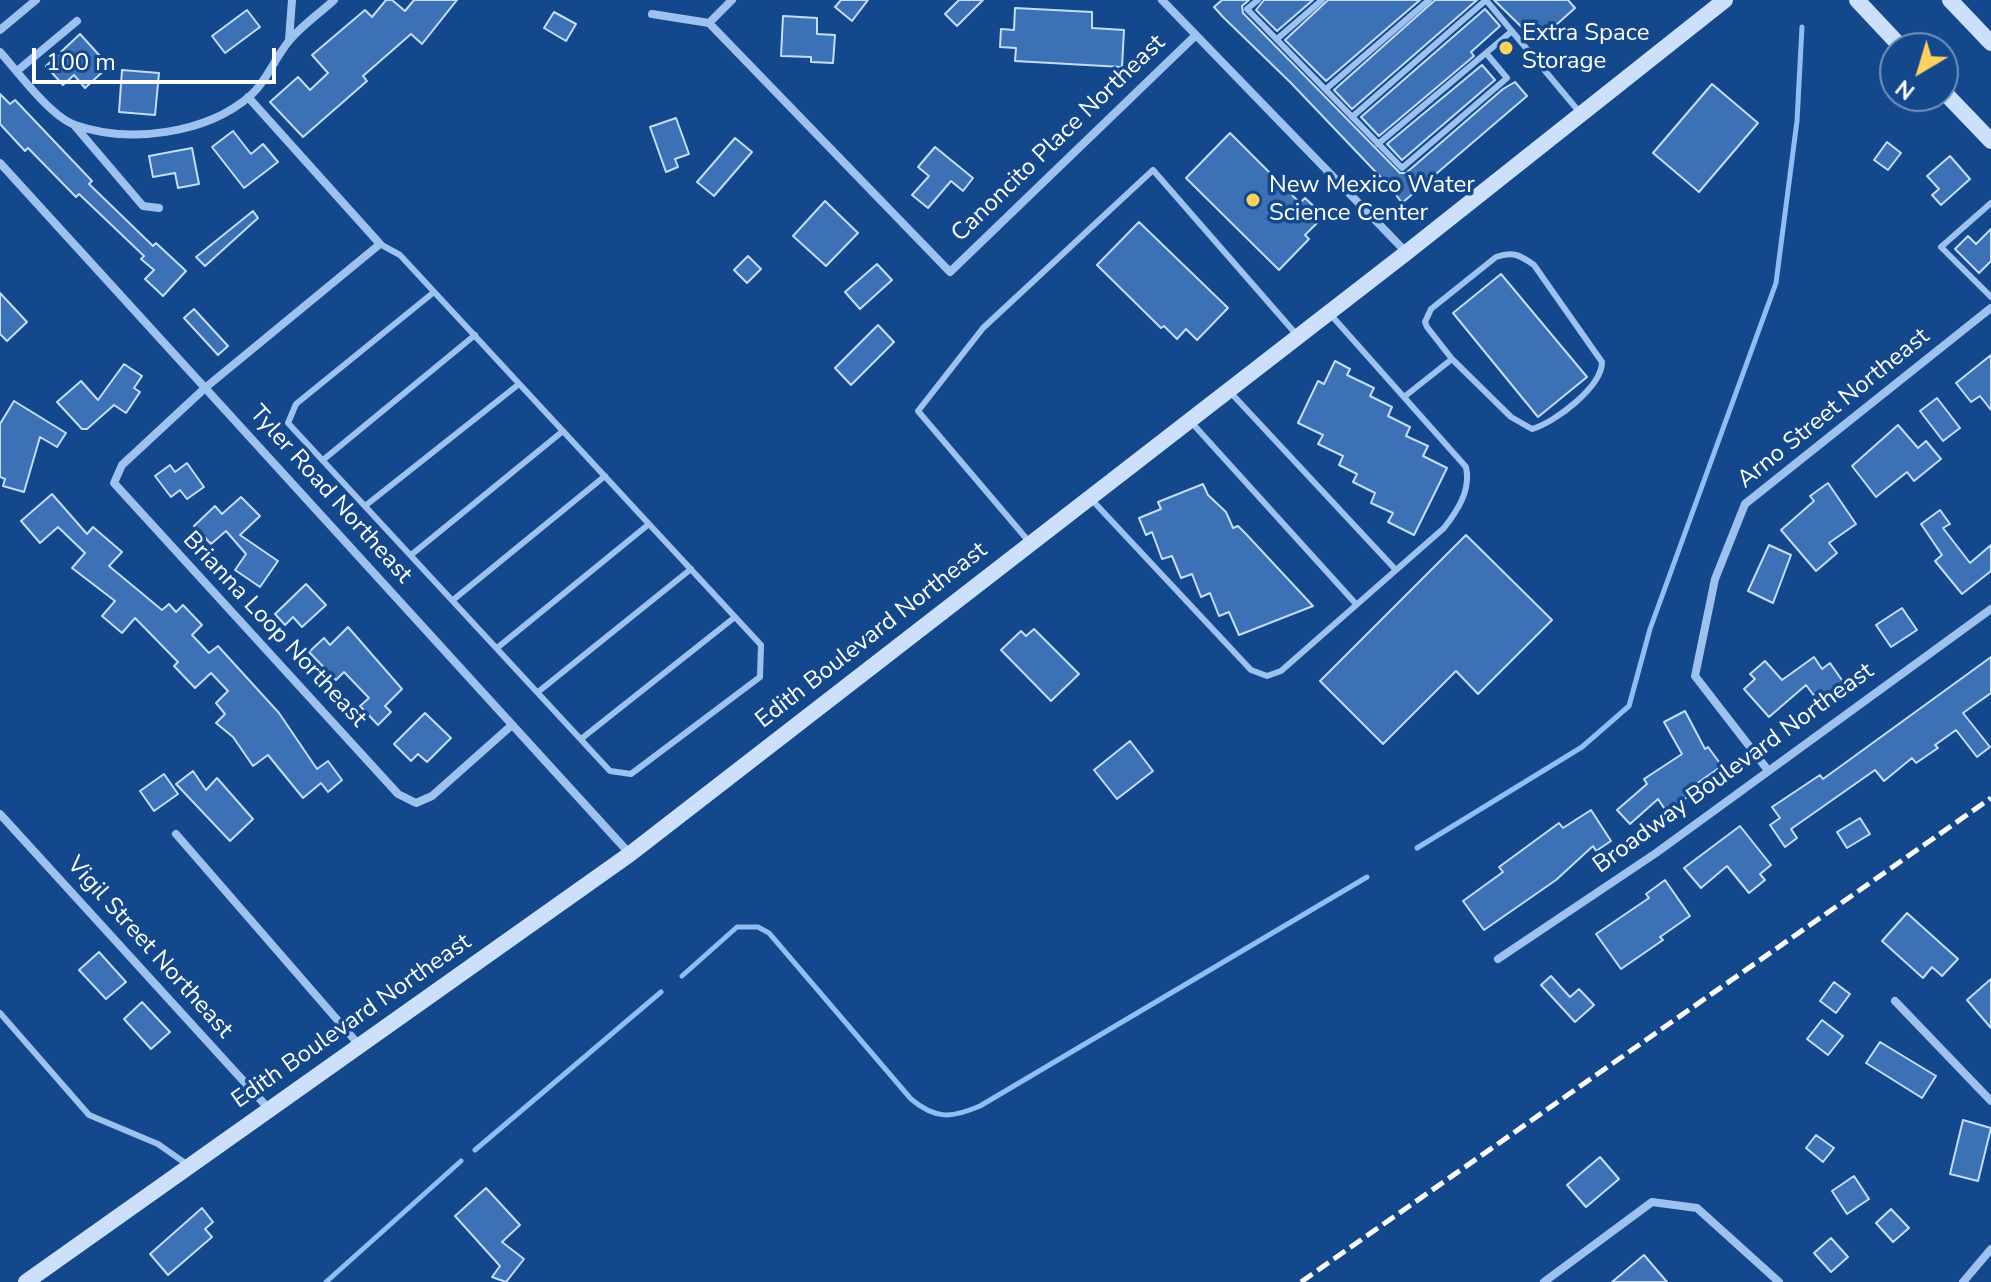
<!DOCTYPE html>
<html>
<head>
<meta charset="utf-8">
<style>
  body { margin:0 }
  #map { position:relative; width:1991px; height:1282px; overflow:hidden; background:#14488d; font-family:"Nunito Sans",sans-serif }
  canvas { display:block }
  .north { position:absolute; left:1879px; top:32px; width:80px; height:80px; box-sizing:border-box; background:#14488d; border:2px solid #7291bb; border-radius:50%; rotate:218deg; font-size:22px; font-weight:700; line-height:32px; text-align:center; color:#fff }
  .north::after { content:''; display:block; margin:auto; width:28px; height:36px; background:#ffd25d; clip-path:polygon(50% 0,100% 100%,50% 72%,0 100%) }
  .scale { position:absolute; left:32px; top:48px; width:244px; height:36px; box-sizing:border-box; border:4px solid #fff; border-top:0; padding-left:10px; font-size:24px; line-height:28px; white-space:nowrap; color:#fff; -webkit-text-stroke:6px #14488d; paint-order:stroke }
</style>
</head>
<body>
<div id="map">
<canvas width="1991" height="1282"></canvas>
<div class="north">N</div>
<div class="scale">100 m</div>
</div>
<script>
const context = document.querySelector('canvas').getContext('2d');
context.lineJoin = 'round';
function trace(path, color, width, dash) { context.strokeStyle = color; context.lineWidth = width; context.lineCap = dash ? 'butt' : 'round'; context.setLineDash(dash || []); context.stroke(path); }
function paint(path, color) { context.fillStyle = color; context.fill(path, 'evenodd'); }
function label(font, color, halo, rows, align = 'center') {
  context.font = font + ' "Nunito Sans",sans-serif'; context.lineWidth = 7; context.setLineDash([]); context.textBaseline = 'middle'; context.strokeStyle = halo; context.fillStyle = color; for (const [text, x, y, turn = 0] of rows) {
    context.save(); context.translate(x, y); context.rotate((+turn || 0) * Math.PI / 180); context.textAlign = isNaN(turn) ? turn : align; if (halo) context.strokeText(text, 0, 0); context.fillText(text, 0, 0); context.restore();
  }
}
trace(new Path2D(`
  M1417,848L1582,747L1629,706L1650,629L1776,283L1797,121L1802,27
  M682,976L737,927H758L769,933L911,1099C936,1120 952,1118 980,1106L1367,877
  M475,1150L661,992
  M326,1282L461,1161`), '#90bdf3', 5);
const building = new Path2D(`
  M386,0H392L405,11L414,0H457L422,44L411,34L363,76L367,81L303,137L270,102L298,77L310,90L328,73L312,55L365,10L372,17Z
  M841,0H868L852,21L835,7Z
  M959,0H983L957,26L945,14Z
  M1222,0H1249L1242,6L1243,13L1400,173H1406L1503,89L1515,82L1527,96L1402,203L1391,188L1291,83L1223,17L1214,7Z
  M1264,0H1313L1277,31L1256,10Z
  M1328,0H1420L1326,81L1285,40Z
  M1435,0H1477L1352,109L1334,90Z
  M1494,0H1568L1575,8L1537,42Z
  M1015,8L1092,12V28L1124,30L1122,67L1015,61L1016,48L1000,47L1001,29L1014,30Z
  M1485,9L1500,26L1471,52L1474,56L1379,136L1361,117Z
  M247,10L260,27L225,53L212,36Z
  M554,12L576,24L566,41L544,28Z
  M783,16L817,18V34L835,35L833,63L811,62V57L781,56Z
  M80,34L109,66L85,88L74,75L63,85L46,66Z
  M1482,65L1495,80L1402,160L1387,144Z
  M122,70L159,73L155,115L119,112Z
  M1712,84L1758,123L1699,192L1653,153Z
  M0,94L10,104L15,100L92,181L89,184L153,246L156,243L186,271L163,296L145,279L154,270L141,259L144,256L79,194L76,197L28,148L25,151L0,124Z
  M676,118L689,154L675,159L678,167L666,172L650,127Z
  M233,131L251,154L263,144L278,162L244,188L212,147Z
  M1230,133L1300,203L1305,198L1324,216L1305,235L1309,239L1279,270L1186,178Z
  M735,138L752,152L714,196L697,182Z
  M1887,142L1901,153L1888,170L1874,160Z
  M935,147L973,178L963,191L951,181L928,208L912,195L929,176L918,167Z
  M192,148L199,184L178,188L175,173L153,177L149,156Z
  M1950,156L1970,179L1941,205L1932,195L1939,189L1927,176Z
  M825,201L858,233L826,266L793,236Z
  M253,211L258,218L205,266L196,257Z
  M1139,222L1228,308L1197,340L1186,329L1177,339L1164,326L1161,328L1097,265Z
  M1991,229V261L1979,273L1955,249L1968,236L1976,244Z
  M748,256L761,269L747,283L734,270Z
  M877,264L892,280L860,309L845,292Z
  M1501,274L1587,377L1538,417L1453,313Z
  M0,293L27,322L7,341L0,334Z
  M194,309L228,346L218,355L184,318Z
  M878,325L894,342L851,385L835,368Z
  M1991,355V410L1980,396L1971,402L1956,383Z
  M1335,361L1350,369L1347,375L1374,388L1370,396L1392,407L1388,416L1410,427L1406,436L1428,446L1423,456L1447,468L1414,535L1388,522L1393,513L1371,503L1375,493L1353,482L1357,474L1339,465L1343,456L1318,444L1323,435L1298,423L1318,381L1324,384Z
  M124,364L142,376L134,388L140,392L126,413L114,405L87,429H82L57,402L81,381L98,400Z
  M1937,398L1960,428L1943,441L1920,411Z
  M14,401L66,433L57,447L40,437L24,492L3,486L5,479L0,477V424Z
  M1898,425L1918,448L1926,441L1941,459L1914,481L1907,472L1876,497L1852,466Z
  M187,463L204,487L187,499L180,490L171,497L155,476L170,465L175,472Z
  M1828,483L1856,524L1829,543L1837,553L1816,571L1781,530L1814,501L1810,496Z
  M1203,484L1208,495L1226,512L1233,528L1238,526L1246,534L1313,606L1239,635L1229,612L1219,616L1210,593L1201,597L1192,574L1181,578L1172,556L1162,559L1152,532L1146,535L1139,518L1161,509L1158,502Z
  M52,494L87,534L93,527L122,552L109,566L162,610L169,604L176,612L183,605L202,625L192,635L209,653L218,646L279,713L317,769L328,761L342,780L328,792L321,783L303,798L268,755L253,766L233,737L216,723L225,714L216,703L228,691L211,673L195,688L174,666L178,662L135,618L122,633L102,616L115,601L72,568L85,553L58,527L40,543L21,521Z
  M241,497L260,516L240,535L278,561L260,587L235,570L246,554L226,531L211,544L194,526L215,506L222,514Z
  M1940,510L1950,524L1943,528L1970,563L1991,545V571L1962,594L1935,561L1942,555L1921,524Z
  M1466,535L1552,620L1478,694L1456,671L1383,744L1320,681Z
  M1769,545L1791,555L1773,603L1748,591Z
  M306,584L326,605L302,627L293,617L285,625L275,614Z
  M1902,608L1917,630L1891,647L1876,625Z
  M348,627L402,689L385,706L391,712L378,725L360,706L369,698L344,672L336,680L309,652L324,638L330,645Z
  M1034,629L1079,674L1051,701L1001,650L1021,631L1026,636Z
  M1814,657L1822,669L1830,663L1844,683L1818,701L1806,685L1769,717L1744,689L1755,679L1750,674L1765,661L1782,680Z
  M1991,657V693L1963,713L1990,747L1977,757L1956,730L1935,745L1938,748L1916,763L1912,758L1884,781L1875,770L1791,829L1797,838L1785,847L1770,825L1780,818L1772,807L1820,775L1823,779Z
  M1685,711L1705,749L1708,747L1722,766L1686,791L1689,796L1666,811L1658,799L1630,824L1617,810L1647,784L1644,779L1682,754L1664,722Z
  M425,713L451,738L427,762L418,754L411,761L394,744Z
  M1130,741L1153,771L1117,799L1094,770Z
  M193,771L206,790L217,778L253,819L230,841L176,784Z
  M164,774L178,794L154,811L140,791Z
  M1591,810L1611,841L1596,851L1593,846L1556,880L1484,930L1463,901L1503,872L1499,867L1559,823L1563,828Z
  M1860,818L1870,834L1847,848L1837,832Z
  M1740,826L1771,865L1760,874L1765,880L1749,893L1727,866L1701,888L1684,868Z
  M1665,880L1690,916L1660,937L1663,940L1621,969L1596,934L1649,898L1646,894Z
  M1907,913L1958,959L1942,976L1932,967L1923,978L1882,941Z
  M99,952L126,982L106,999L79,970Z
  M1551,976L1570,997L1579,989L1594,1005L1575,1022L1541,985Z
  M1991,979V1028L1967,1000Z
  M1834,982L1850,994L1836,1013L1820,1001Z
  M142,1002L170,1032L151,1049L124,1019Z
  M1822,1020L1843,1036L1828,1055L1807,1039Z
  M1880,1042L1936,1076L1922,1098L1866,1063Z
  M1963,1120L1991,1128L1978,1181L1950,1174Z
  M1816,1135L1834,1148L1823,1162L1806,1148Z
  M1600,1157L1619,1179L1586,1207L1567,1185Z
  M1854,1176L1869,1199L1847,1214L1832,1191Z
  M486,1188L520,1225L502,1242L524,1259L506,1282L492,1277L500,1266L455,1216Z
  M202,1208L213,1222L205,1229L212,1237L168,1275L150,1254Z
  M1891,1209L1909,1228L1893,1242L1876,1223Z
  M1831,1238L1848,1257L1831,1272L1814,1253Z
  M1644,1255L1667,1282H1612Z`);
paint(building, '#3d71b6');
trace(building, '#c4ddfc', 2);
trace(new Path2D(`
  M1258,0L1247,9L1402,168L1507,78L1486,53
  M1486,0L1581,114
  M1277,39L1322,0
  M1326,89L1429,0
  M1352,117L1486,0
  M1378,144L1512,31
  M1991,203L1941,247L1991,297
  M380,244L400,255L761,645L760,677L631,774L610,771L288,423L296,404L434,292
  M1231,393L1395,569
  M1404,397L1452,359L1427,327L1425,322L1431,309L1496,257C1513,251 1520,255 1534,265L1602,362C1602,387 1554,423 1532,429L1511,417L1452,359
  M1192,423L1356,604
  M323,460L475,335
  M1092,500L1251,670L1267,676L1281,671L1444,528C1458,510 1471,490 1466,467L1331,315
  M365,506L519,384
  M1031,544L918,411L983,328L1153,170L1296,334
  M411,555L563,431
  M453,600L605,476
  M497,648L649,524
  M538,692L691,569
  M581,739L735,617
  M0,1013L89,1115L158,1144L188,1165`), '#9ec2f0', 6);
trace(new Path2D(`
  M1162,0L1406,252
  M652,14L709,23L732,0
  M709,23L950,272L1196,35
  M0,30L36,0
  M289,40L292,0
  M0,52C18,72 50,116 75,125C129,144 206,134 250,96C267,81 274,59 289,41C301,26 320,13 334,0
  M17,71L77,21
  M248,97L380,244L205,388L122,465L114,483L398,794L416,803L432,796L512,725
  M74,125L143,206L159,208
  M0,163L630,854
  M1767,769L1695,676L1715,579L1745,504L1991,308
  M0,814L269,1109
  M176,834L360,1046
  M1498,959L1656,853L1991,609
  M1895,1001L1991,1101
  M1544,1282L1652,1202L1697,1208L1779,1282
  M1963,1282L1991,1249`), '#9ec2f0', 8);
trace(new Path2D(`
  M1857,0L1902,48
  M1950,0L1991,43
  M1943,91L1991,141
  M26,1282L630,854L1406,253L1725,0`), '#cce0fb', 16);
trace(new Path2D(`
  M1301,1282L1991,798`), '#fff', 5, [14, 6]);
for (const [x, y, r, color] of [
  [1506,48,8,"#ffd25d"],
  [1253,200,8,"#ffd25d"]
]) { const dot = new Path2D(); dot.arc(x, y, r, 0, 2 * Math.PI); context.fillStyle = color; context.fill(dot); trace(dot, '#14488d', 3); }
label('24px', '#fff', '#14488d', [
  ["Extra Space",1522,34],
  ["Storage",1522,62],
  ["New Mexico Water",1269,186],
  ["Science Center",1269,214]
], 'left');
label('24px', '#fff', '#14488d', [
  ["Canoncito Place Northeast",1059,139,-44],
  ["Arno Street Northeast",1834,409,-39],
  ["Tyler Road Northeast",330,495,48],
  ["Brianna Loop Northeast",274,630,47],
  ["Edith Boulevard Northeast",872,636,-38],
  ["Broadway Boulevard Northeast",1734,769,-36],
  ["Vigil Street Northeast",149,948,48],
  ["Edith Boulevard Northeast",352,1022,-35]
]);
</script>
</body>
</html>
